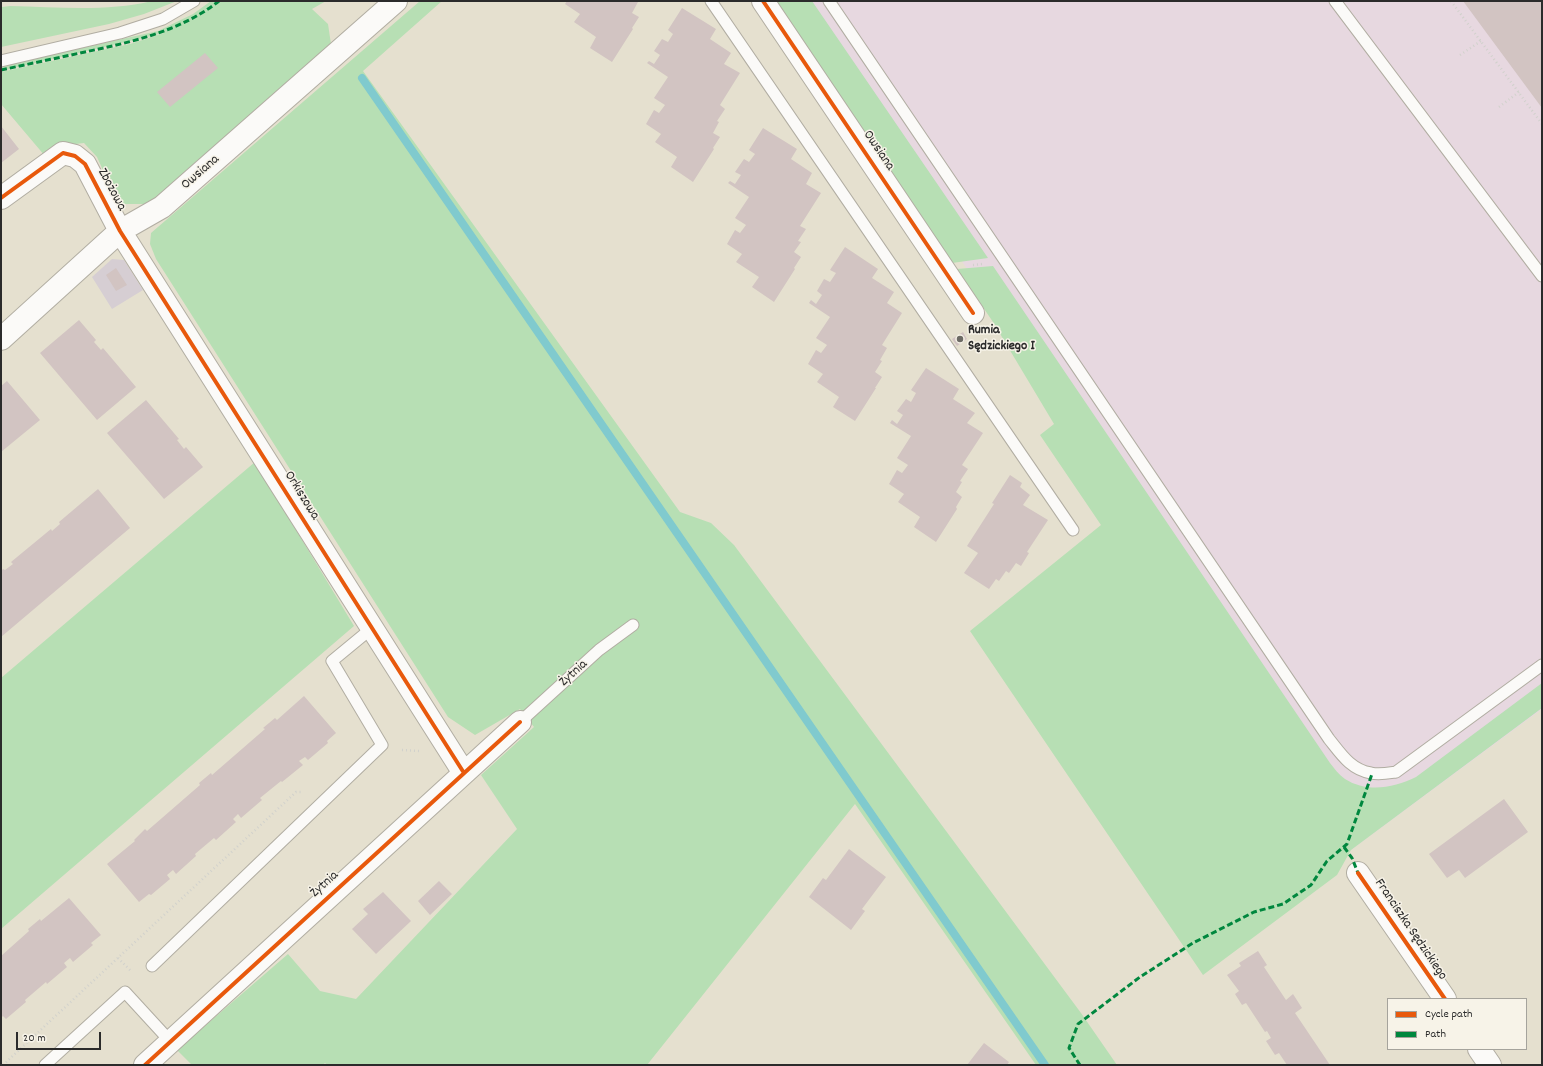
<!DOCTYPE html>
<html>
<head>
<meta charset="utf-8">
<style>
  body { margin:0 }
  #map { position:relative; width:1543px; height:1066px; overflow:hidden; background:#e5e0cf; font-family:Dekko,sans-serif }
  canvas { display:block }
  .frame { position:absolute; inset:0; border:2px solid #2b2b2b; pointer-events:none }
  .legend { position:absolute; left:1387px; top:998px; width:140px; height:52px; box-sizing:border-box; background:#f7f3e8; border:1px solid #a5a39c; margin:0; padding:5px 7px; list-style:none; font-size:12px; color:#2b2b2b }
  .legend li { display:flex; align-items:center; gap:8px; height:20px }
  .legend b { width:20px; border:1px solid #a5a39c }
  .scale { position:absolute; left:16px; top:1032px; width:85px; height:18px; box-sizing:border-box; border:2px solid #2b2b2b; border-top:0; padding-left:5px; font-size:12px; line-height:14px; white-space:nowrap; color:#2b2b2b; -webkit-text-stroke:3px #f7f3e8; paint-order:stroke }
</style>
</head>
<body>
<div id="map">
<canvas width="1543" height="1066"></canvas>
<div class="frame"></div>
<ul class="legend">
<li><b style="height:5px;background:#e8590c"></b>Cycle path</li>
<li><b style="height:5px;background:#00873e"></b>Path</li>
</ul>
<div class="scale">20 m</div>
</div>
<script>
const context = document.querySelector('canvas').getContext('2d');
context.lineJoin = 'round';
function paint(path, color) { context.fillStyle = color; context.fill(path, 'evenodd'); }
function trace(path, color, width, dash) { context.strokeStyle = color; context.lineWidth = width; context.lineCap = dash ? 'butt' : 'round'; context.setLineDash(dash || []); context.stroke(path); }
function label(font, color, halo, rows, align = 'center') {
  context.font = font + ' Dekko,sans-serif'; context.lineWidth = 3; context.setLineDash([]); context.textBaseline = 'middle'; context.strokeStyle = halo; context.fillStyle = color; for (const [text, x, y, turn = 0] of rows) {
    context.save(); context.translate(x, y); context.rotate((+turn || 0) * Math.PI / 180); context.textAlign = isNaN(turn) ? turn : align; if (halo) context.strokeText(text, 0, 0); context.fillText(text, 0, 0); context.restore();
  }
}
paint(new Path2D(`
  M790,1H1542V709L1351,850Z`), '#e7d8e0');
paint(new Path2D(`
  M112,259L124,260L143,290L112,309L92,277Z`), '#d6ced3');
paint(new Path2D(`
  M152,1H177L144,14L109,24L1,47L2,7L10,6C58,7 106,12 152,1Z
  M211,1H326L312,9L328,24L331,44L170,189L144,204H122L111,188L97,157L84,143L67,145L45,156L1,104V72L130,44L164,33L1,71V66L158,31L193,14Z
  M420,1H442L363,71L680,512L711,523L734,545L1081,1013L1117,1065H1036L855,804L647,1065H327L325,1063L323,1065H192L177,1050L288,954L320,991L356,999L517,829L481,775L534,727L520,709L475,735L448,717L156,259L150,244L151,233Z
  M776,1H812L988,258L952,263Z
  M993,266L1330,763C1334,768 1339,775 1345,779C1367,793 1394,788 1416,777L1542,683V708L1351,850L1337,875L1203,975L970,631L1101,525L1040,435L1054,424L993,322L957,269Z
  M255,462L354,626L1,929V678Z`), '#b7dfb4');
trace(new Path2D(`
  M362,78L1045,1065`), '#80cace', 8);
paint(new Path2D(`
  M567,1L638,2L632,13L639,17L632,28L633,29L612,62L590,48L596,37L574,22L580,14L565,4Z
  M1463,1H1542V108Z
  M682,8L716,29L710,39L731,53L724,64L740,73L720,105L725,109L717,121L719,122L713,133L720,137L713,148L714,149L693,182L671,167L677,157L655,142L661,134L646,124L654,110L659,113L665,105L654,98L668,77L647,63L649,61L654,64L660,55L654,51L662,39L668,42L673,34L668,30Z
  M205,53L218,68L170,107L157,92Z
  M1,126L19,149L1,163Z
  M763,128L797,149L791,159L812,173L806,184L821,193L800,226L806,229L798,241L801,242L794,252L801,257L794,268L795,269L774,302L752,287L759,277L736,262L742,254L727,244L735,230L740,233L746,225L735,218L749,197L728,183L730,181L735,184L741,175L735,172L744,159L749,162L755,154L749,150Z
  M845,247L878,269L872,278L894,292L887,303L902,313L882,345L887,348L880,360L882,361L875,372L882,377L875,388H876L855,421L833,407L839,397L817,382L823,374L808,364L816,350L821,353L827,345L816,338L830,317L809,303L811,300L816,304L822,295L817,291L824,279L830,282L836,273L830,270Z
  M116,268L127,285L116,291L106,275Z
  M79,320L96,340L94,342L101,350L103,348L136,387L97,420L40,353Z
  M963,332L967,339L957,346L952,339Z
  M926,368L959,389L953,399L975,413L967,423L983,433L962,465L968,469L960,481L962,482L956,492L962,497L956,507L957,509L936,542L914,527L920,517L898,502L904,494L889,484L897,470L902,473L908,465L897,458L911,436L890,423L892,420L897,424L903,415L897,411L906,399L911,402L916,393L911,390Z
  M7,381L40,420L1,452V386Z
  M146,400L179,439L177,440L184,449L186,447L203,467L164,499L107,433Z
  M1010,475L1022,483L1020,487L1030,495L1023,505L1048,520L1027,552L1029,553L1021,566L1016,563L1009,573L1006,571L999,581L996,579L989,589L964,573L978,553L967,546L994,504L992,503Z
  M98,489L130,528L1,637V571L3,569L5,570L13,564L11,562L51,529L52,531L60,524L59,522Z
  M304,696L336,733L327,741L328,743L308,760L305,757L299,761L303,765L282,782L281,781L260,798L262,800L241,818L238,814L233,819L236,822L216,840L214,838L195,854L196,856L176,874L173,870L167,875L170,879L151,895L149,894L139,902L107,864L135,841L134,840L145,829L147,831L200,785L199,783L211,773L212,775L265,729L263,728L275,718L277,720Z
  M1504,799L1528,832L1465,878L1459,870L1447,878L1429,854Z
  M849,849L886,877L862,909L865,911L851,930L809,897L823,878L826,880Z
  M439,881L452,894L430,915L418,901Z
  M383,892L411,921L376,954L352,929L368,914L363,909Z
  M69,898L101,935L91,943L93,945L73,962L70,958L64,963L67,967L47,984L46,982L25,1000L26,1002L6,1019L3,1016L1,1018V956L29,931L28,929L40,919L41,921Z
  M1258,951L1267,965L1264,967L1286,1000L1293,994L1302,1008L1295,1013L1330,1065H1287L1279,1053L1275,1055L1266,1041L1271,1038L1267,1031L1265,1032L1246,1003L1242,1005L1235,994L1239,991L1227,975L1241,966L1239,963Z
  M984,1043L1009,1062L1007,1065H967Z`), '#d2c4c2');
const lane = new Path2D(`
  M711,1L1073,530
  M829,1L1329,739C1341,754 1351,770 1371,773C1379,775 1389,773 1396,772L1542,665
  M1335,1L1542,276
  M1,61L120,33L163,19L194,1
  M520,722L599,650L633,625
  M152,966L382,745L332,661L372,628
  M45,1065L125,992L170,1041`);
const street = new Path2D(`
  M763,1L973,313
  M1,198L63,153L75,156L85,164L120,231L464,773
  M1,339L120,231L162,207L396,1
  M1358,873L1445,999
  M1479,1049L1490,1065
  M145,1065L520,722`);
trace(lane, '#b1ada2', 13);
trace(street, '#b1ada2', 24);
trace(new Path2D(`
  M1451,1L1542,124
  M1460,55L1481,41
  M1499,107L1519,92
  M973,265L983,264
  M402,750L419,751
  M118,958L132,972
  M3,1065L296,792H303`), '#d1d1cc', 2.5, [1, 3]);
trace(lane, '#fbfaf8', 11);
trace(street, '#fbfaf8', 22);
trace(new Path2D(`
  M1,70C29,64 57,58 85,52C132,42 181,31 219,1
  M1344,847L1352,858L1358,873
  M1080,1065L1069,1048L1078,1024L1140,977L1193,943L1254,912L1283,904L1311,885L1327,861L1347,844L1372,774`), '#00873e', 3, [6, 3]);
trace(new Path2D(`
  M763,1L973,313
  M1,198L63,153L75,156L85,164L120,231L464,773
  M1358,873L1445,999
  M145,1065L520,722`), '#e8590c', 4);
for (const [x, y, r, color] of [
  [960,339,4,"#6c6a64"]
]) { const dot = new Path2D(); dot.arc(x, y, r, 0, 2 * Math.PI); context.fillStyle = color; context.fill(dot); trace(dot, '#f7f3e8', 1.5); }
label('14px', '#2b2b2b', '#f7f3e8', [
  ["Owsiana",878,151,56],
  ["Owsiana",201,173,-41],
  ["Zbożowa",111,190,62],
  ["Orkiszowa",301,496,58],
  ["Żytnia",574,674,-42],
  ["Żytnia",325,885,-42],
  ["Franciszka Sędzickiego",1410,930,56]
]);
label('bold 14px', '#2b2b2b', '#f7f3e8', [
  ["Rumia",968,331],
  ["Sędzickiego I",968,347]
], 'left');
</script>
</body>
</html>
